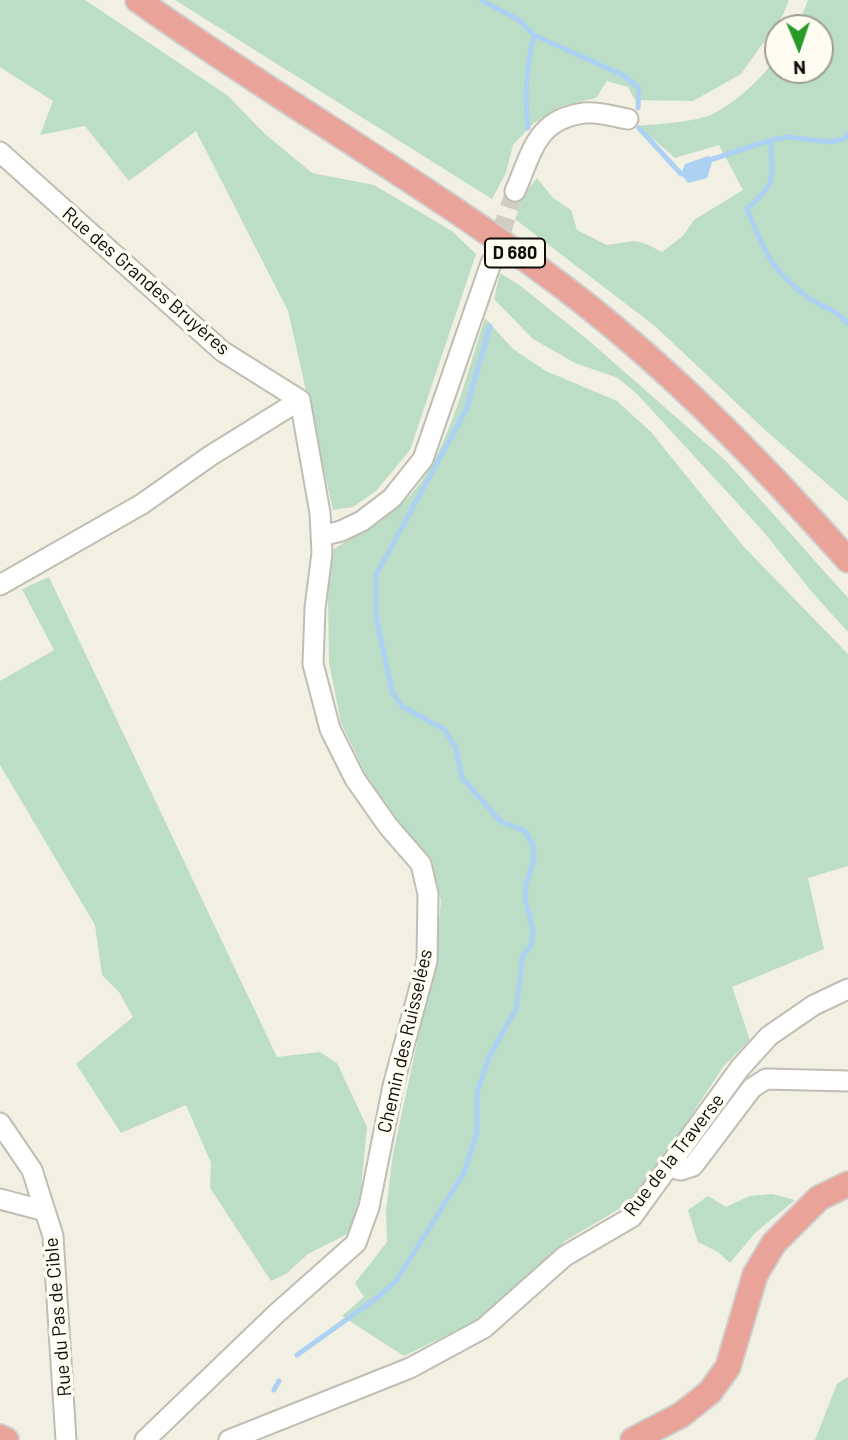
<!DOCTYPE html>
<html>
<head>
<meta charset="utf-8">
<style>
  body { margin:0 }
  #map { position:relative; width:848px; height:1440px; overflow:hidden; background:#f2efe3; font-family:Barlow,sans-serif }
  canvas { display:block }
  .north { position:absolute; left:764px; top:14px; width:70px; height:70px; box-sizing:border-box; background:#fffcf2; border:2px solid #9f9c95; border-radius:50%; rotate:178deg; font-size:19px; font-weight:700; line-height:28px; text-align:center; color:#0e0d09 }
  .north::after { content:''; display:block; margin:auto; width:24px; height:32px; background:#299927; clip-path:polygon(50% 0,100% 100%,50% 72%,0 100%) }
</style>
</head>
<body>
<div id="map">
<canvas width="848" height="1440"></canvas>
<div class="north">N</div>
</div>
<script>
const context = document.querySelector('canvas').getContext('2d');
context.lineJoin = 'round';
function paint(path, color) { context.fillStyle = color; context.fill(path, 'evenodd'); }
function trace(path, color, width, dash) { context.strokeStyle = color; context.lineWidth = width; context.lineCap = dash ? 'butt' : 'round'; context.setLineDash(dash || []); context.stroke(path); }
function label(font, color, halo, rows, align = 'center') {
  context.font = font + ' Barlow,sans-serif'; context.lineWidth = 7; context.setLineDash([]); context.textBaseline = 'middle'; context.strokeStyle = halo; context.fillStyle = color; for (const [text, x, y, turn = 0] of rows) {
    context.save(); context.translate(x, y); context.rotate((+turn || 0) * Math.PI / 180); context.textAlign = isNaN(turn) ? turn : align; if (halo) context.strokeText(text, 0, 0); context.fillText(text, 0, 0); context.restore();
  }
}
paint(new Path2D(`
  M0,0H85L227,95L265,134L312,173L374,185L452,231L476,254L410,450L376,491L353,507L333,510L288,311L196,131L129,181L85,126L40,135L53,101L0,67Z
  M175,0H789L783,15L741,74L693,101L635,100L628,87L607,81L596,98L561,106L534,123L513,145L506,173L492,199Z
  M808,0H848V502L765,430L656,327L515,219L525,193L537,178L553,198L571,210L577,230L607,245C638,241 633,237 662,252L683,236L694,220L743,190L719,145L675,158L638,126C656,124 693,122 708,116C734,105 763,78 778,55V70H820V28H797Z
  M500,273L518,284L587,339L726,461L848,598V632L812,592L762,530L637,394L618,378L575,363L533,339L494,299Z
  M485,318L513,349L546,371L617,401L651,432L743,546L848,654V866L808,878L824,949L732,987L750,1040L723,1067L656,1169L626,1205L565,1241L484,1317L404,1356L342,1316L364,1297L355,1283L387,1242L386,1210L393,1154L436,955L441,900L431,864L371,785L341,723L329,663L328,597L331,551C357,534 394,515 414,491C449,451 468,369 485,318Z
  M49,577L277,1057L320,1052L337,1063L367,1127L361,1189L351,1232L308,1254L286,1274L271,1281L210,1188L211,1163L186,1105L121,1133L76,1064L133,1017L119,992L102,975L95,925L0,765V681L54,650L22,589Z
  M772,1194L795,1200L755,1233L730,1263L718,1252L698,1242L688,1210L708,1196L726,1207L750,1196Z
  M848,1377V1440H815L837,1384Z`), '#bcdec6');
paint(new Path2D(`
  M708,156L713,159L707,178L688,183L681,174L685,164Z`), '#acd1f2');
trace(new Path2D(`
  M481,0L519,20L534,35L623,75L639,88L638,108
  M528,128C524,95 526,67 534,35
  M639,128L681,174L686,172
  M771,140C772,180 778,181 747,209C764,251 773,274 812,300C825,308 838,311 848,324
  M707,161L771,140L787,137L830,142L844,139L848,134
  M297,1355L378,1297L396,1281L464,1173L477,1132V1092L490,1055L516,1009L523,955L532,944L533,930L525,899L526,885L534,859L533,845L525,831L501,822L462,778L456,748L444,729L403,707L392,692L376,616V575L466,410L490,326
  M274,1390L279,1381`), '#acd1f2', 5);
trace(new Path2D(`
  M491,263L515,191`), '#d0cdc2', 19, [19, 10]);
const minor = new Path2D(`
  M0,152L222,351L300,400
  M515,191C532,153 536,119 584,113C598,111 615,117 628,119
  M321,536L341,531L362,521L392,498L423,459L491,263
  M0,585L142,504L210,456L300,400
  M0,1123L32,1170L53,1236L66,1440
  M668,1167L681,1170L693,1166L752,1088L766,1079L848,1081
  M0,1199L45,1211
  M145,1440L276,1314L356,1243L369,1207L393,1086L427,961L428,894L421,864L388,826L355,779L330,729L313,664L315,608L322,553L320,513L300,400
  M229,1440L410,1368L484,1328L565,1256L632,1217L740,1068L769,1036L814,1005L848,989`);
const major = new Path2D(`
  M138,0C275,98 423,182 558,283C666,364 759,460 848,560
  M0,1437L6,1440
  M633,1440L681,1415L710,1392L728,1367L755,1275L774,1243L819,1198L848,1184`);
trace(minor, '#c0bdb2', 23);
trace(major, '#cfcfce', 28);
trace(minor, '#fff', 19);
trace(major, '#e9a398', 24);
for (const [x, y, w] of [
  [515,253,60]
]) { const box = new Path2D(); box.roundRect(x - w / 2, y - 14.5, w, 29, 5); context.fillStyle = '#fffcf2'; context.fill(box); trace(box, '#0e0d09', 2); }
label('bold 18px', '#0e0d09', null, [
  ["D 680",515,253]
]);
label('19px', '#0e0d09', '#fffcf2', [
  ["Rue des Grandes Bruyères",146,281,41],
  ["Chemin des Ruisselées",405,1041,-77],
  ["Rue de la Traverse",674,1155,-52],
  ["Rue du Pas de Cible",58,1317,-95]
]);
</script>
</body>
</html>
